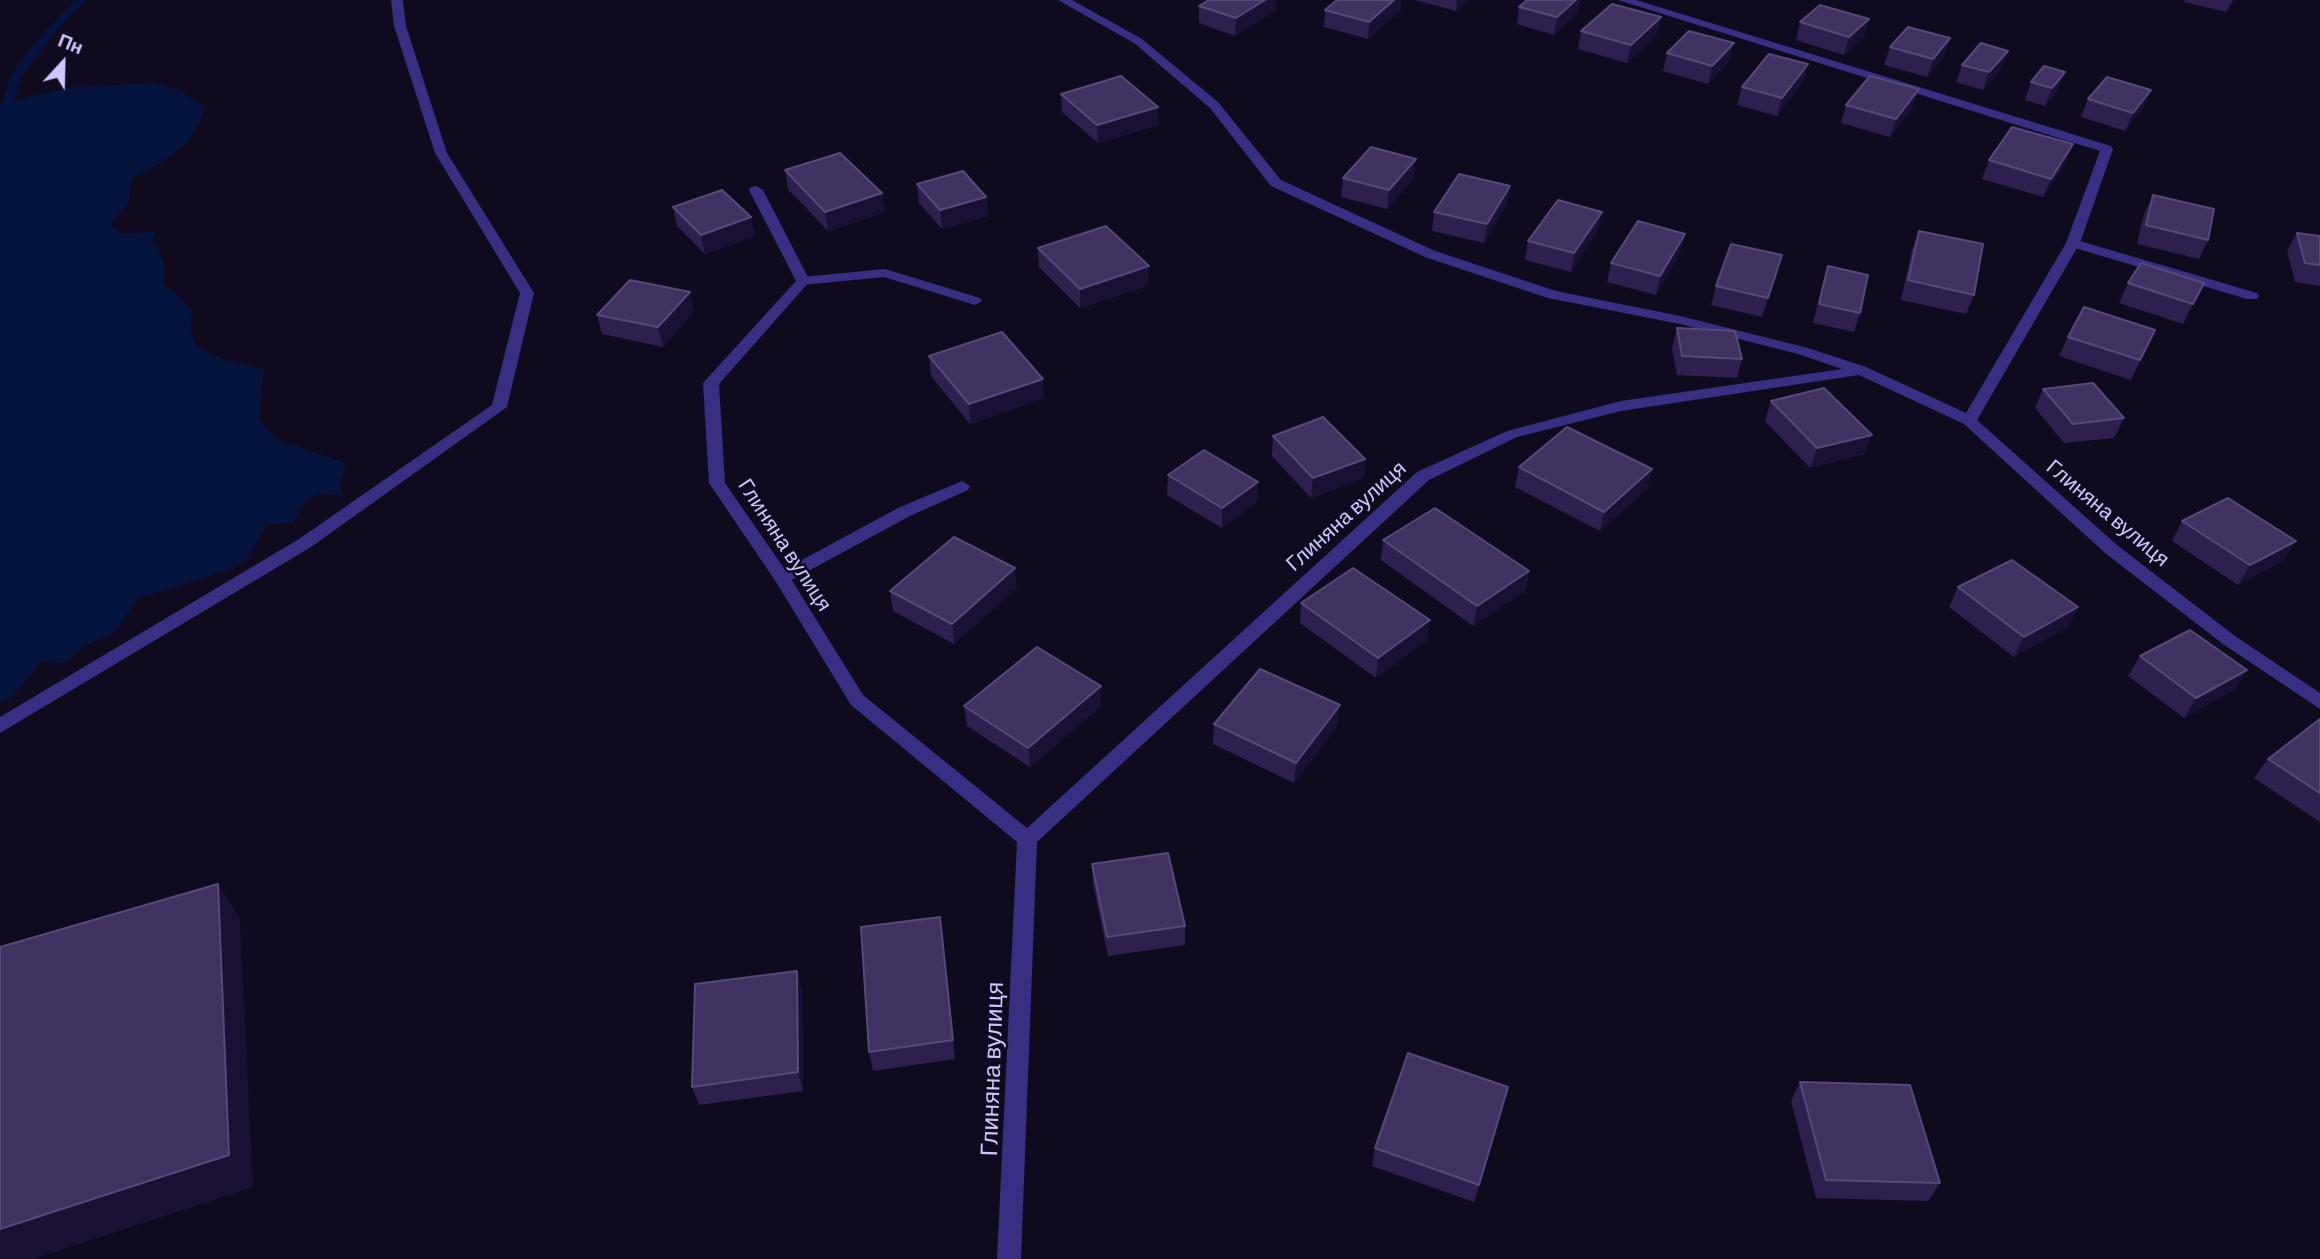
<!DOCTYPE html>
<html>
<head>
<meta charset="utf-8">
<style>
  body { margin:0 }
  #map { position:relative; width:2320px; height:1259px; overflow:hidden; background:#0f0a1e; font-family:Barlow,sans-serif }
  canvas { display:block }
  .north { position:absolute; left:28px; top:28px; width:70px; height:70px; -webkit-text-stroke:5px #0f0a1e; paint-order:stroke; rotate:22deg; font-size:19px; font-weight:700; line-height:28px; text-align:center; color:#d2c6ff }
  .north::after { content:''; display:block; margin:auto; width:24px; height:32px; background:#d2c6ff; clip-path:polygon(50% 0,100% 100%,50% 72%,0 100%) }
</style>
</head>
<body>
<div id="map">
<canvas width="2320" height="1259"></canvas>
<div class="north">Пн</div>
</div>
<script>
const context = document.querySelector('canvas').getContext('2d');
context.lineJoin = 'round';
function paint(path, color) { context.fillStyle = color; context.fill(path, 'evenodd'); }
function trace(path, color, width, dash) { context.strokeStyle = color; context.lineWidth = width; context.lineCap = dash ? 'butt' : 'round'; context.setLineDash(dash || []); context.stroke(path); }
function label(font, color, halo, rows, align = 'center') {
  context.font = font + ' Barlow,sans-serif'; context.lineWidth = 5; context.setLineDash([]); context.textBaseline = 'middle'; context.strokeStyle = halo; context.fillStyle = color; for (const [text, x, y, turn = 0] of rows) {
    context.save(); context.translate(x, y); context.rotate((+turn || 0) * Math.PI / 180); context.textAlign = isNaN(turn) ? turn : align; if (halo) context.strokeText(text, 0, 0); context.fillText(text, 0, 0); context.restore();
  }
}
paint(new Path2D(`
  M153,83L177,89L205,106C194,148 168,159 132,179L128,204L110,224L123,234L156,231L152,241C164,255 165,267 163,285L175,292L192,311L191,332L197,347L221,358L264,370L259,419L276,439L346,463L340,486L343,496C313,491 307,496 294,523L267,525L247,560L227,571L139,598L114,633L85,646L64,663L42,661L13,696L0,703V104L72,87Z`), '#04143d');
paint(new Path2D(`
  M76,0H87L60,27L21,77L6,134L0,137C0,117 2,98 10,79C19,57 59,17 76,0Z`), '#04143d');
paint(new Path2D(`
  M391,0H403L406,26L447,153L534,293L507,407L311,547L0,733V717L299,539L492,405L520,293L435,153L394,26Z
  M2073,239L2257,293L2259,296L2257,299H2247L2068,246V240Z
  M885,269L980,298L982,301L975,305L884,277L803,285L796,281L803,277Z
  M962,481L970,486L968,490L910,516L788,582H776L774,578L776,574L898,508Z`), '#392f82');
paint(new Path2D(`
  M1058,0H1072L1142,39L1218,102L1281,180L1435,251L1556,291L1680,316L1808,348L1866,367L1966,413L2066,243L2100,151L1618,0H1636L2111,146L2113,149L2080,243L1977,420L2117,545L2235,636L2320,693V709L2223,644L2105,553L1964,424L1859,375L1621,411L1517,437L1429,480L1037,842L1021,1259H997L1017,842L851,705L776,582L709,483L703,383L796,281L749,190L751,187L756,186L763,190L810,281L719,384L725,483L788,574L863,695L1027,828L1417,472L1507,431L1621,401L1842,369L1798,354L1680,324L1548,298L1425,257L1271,186L1210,108L1134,43Z`), '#392f82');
paint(new Path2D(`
  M1414,0H1468L1456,11Z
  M2185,0H2233L2226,12L2184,2Z
  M1199,6L1276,10L1235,36L1199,23Z
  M1519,7L1578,12L1554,35L1517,24Z
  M1325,10H1401L1368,39L1324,27Z
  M1661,17L1657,35L1627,63L1578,49L1581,31Z
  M1800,22L1864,37L1844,55L1796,40Z
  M1950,38L1944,56L1927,77L1884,65L1890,47Z
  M1667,53L1729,61L1708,84L1663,71Z
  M1808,64L1803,82L1777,116L1737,105L1742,87Z
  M1962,65L2001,69L1983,90L1956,82Z
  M2031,82L2058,90L2045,106L2025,100Z
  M2151,90L2143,108L2125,131L2081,117L2088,99Z
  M1061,94L1158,107V125L1098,143L1062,112Z
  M1846,105L1913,107L1890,137L1841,123Z
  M1989,160L2066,162L2043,197L1982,179Z
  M785,170L885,212L828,231L788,189Z
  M1343,178H1414L1387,209L1341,197Z
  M917,184L986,197L988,216L942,229L919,203Z
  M2153,195L2208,240L2199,259L2137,244L2144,214Z
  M1507,204L1484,243L1432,231L1434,212Z
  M673,207L751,217L755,236L705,254L677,226Z
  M1602,212L1598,230L1571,272L1525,260L1528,241Z
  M1919,231L1974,295L1966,314L1901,300L1912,250Z
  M2297,233L2320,236V286L2295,282L2287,251Z
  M1685,234L1680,253L1656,295L1607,282L1611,263Z
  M1038,248L1149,266V285L1080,308L1039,267Z
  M1828,266L1860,313L1854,332L1813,323L1822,286Z
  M1776,274L1762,317L1711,305L1716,286Z
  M2128,283L2194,302L2183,324L2119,303Z
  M694,311L663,347L602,334L597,315Z
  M1677,328L1742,359L1737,378L1677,375L1672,348Z
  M2155,330L2131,380L2059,356L2068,337Z
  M929,356L1044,398L970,424L931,376Z
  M2043,389L2124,418L2114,438L2064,443L2035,408Z
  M1771,401L1864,454L1810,468L1765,421Z
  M1273,436L1365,459L1363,478L1311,498L1272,456Z
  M1519,467L1652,469L1647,489L1600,531L1515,487Z
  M1168,475L1258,482L1257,502L1222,528L1167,495Z
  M2182,521L2283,561L2238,585L2172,541Z
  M1383,540L1529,571L1525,591L1473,626L1381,560Z
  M1958,587L2068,627L2014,657L1949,607Z
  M1017,588L954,644L893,611L890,591Z
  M1301,603L1430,620L1427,640L1376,678L1300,623Z
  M2140,656L2247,670L2234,690L2184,718L2128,676Z
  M1101,686V706L1030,767L967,726L964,706Z
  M2320,719V822L2254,778L2268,759Z
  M1214,724L1338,725L1294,783L1213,744Z
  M1092,864L1185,926V945L1108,956L1093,884Z
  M940,917L955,1059L873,1071L869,1052Z
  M797,971L802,990L803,1091L699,1105L692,1087Z
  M1800,1082L1940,1183L1928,1201L1816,1198L1791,1101Z
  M1503,1106L1474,1202L1372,1166L1375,1148Z`), '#2d204e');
paint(new Path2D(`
  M1265,0H1276V10L1235,36L1236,18Z
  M1394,0H1402L1401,10L1368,39L1369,22Z
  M1457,0H1468L1456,11Z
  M1576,0H1581L1578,12L1554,35L1557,17Z
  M1661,17L1657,35L1627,63L1631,45Z
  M1869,19L1864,37L1844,55L1849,37Z
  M1950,38L1944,56L1927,77L1933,59Z
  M1734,43L1729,61L1708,84L1712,66Z
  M2008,51L2001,69L1983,90L1989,72Z
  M1808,64L1803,82L1777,116L1782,98Z
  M2065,72L2058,90L2045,106L2052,88Z
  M1919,89L1913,107L1890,137L1896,119Z
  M2151,90L2143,108L2125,131L2133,113Z
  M1158,107V125L1098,143L1097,125Z
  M2073,144L2066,162L2043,197L2051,179Z
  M1416,159L1414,178L1387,209L1389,190Z
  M1510,186L1507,204L1484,243L1487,224Z
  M882,193L885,212L828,231L825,212Z
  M986,197L988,216L942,229L940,210Z
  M1602,212L1598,230L1571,272L1574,253Z
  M751,217L755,236L705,254L701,235Z
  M1685,234L1680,253L1656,295L1660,276Z
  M1149,266V285L1080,308V289Z
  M690,292L694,311L663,347L658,327Z
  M1043,379L1044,398L970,424L969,404Z
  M1872,435L1864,454L1810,468L1817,448Z
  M1365,459L1363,478L1311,498L1313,478Z
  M1652,469L1647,489L1600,531L1604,512Z
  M1258,482L1257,502L1222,528V508Z
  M2296,541L2283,561L2238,585L2250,565Z
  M1015,568L1017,588L954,644L952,624Z
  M1529,571L1525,591L1473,626L1477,606Z
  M2078,607L2068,627L2014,657L2024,637Z
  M1430,620L1427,640L1376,678L1378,658Z
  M2247,670L2234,690L2184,718L2196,698Z
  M1101,686V706L1030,767L1028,748Z
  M1340,705L1338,725L1294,783L1296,763Z
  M218,884L240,918L253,1187L34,1259H0V1229Z
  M940,917L943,936L955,1059L953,1040Z
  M797,971L802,990L803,1091L798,1072Z`), '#1a1033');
const building = new Path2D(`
  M1209,0H1265L1236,18L1199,6Z
  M1337,0H1394L1369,22L1325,10Z
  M1527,0H1576L1557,17L1519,7Z
  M1612,4L1661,17L1631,45L1581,31Z
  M1820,5L1869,19L1849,37L1800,22Z
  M1908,27L1950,38L1933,59L1890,47Z
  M1689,31L1734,43L1712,66L1667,53Z
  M1981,43L2008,51L1989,72L1962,65Z
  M1769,54L1808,64L1782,98L1742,87Z
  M2044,66L2065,72L2052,88L2031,82Z
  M1121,76L1158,107L1097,125L1061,94Z
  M1870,76L1919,89L1896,119L1846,105Z
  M2107,77L2151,90L2133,113L2088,99Z
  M2012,127L2073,144L2051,179L1989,160Z
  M1371,147L1416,159L1389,190L1343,178Z
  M840,153L882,193L825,212L785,170Z
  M963,171L986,197L940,210L917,184Z
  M1459,174L1510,186L1487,224L1434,212Z
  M722,190L751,217L701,235L673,207Z
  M2153,195L2214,209L2208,240L2146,225Z
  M1558,200L1602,212L1574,253L1528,241Z
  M1638,221L1685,234L1660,276L1611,263Z
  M1106,226L1149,266L1080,289L1038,248Z
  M1919,231L1983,244L1974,295L1908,280Z
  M2297,233L2320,236V265L2305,263Z
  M1731,244L1782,255L1768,298L1716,286Z
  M2141,263L2204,283L2193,304L2128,283Z
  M1828,266L1868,275L1860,313L1819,304Z
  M630,280L690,292L658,327L597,315Z
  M2084,307L2155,330L2140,360L2068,337Z
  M1677,328L1735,331L1742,359L1682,356Z
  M1002,332L1043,379L969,404L929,356Z
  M2093,383L2124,418L2073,424L2043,389Z
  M1824,388L1872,435L1817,448L1771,401Z
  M1323,417L1365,459L1313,478L1273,436Z
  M1567,427L1652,469L1604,512L1519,467Z
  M1204,450L1258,482L1222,508L1168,475Z
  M2228,498L2296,541L2250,565L2182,521Z
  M1435,508L1529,571L1477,606L1383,540Z
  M954,537L1015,568L952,624L890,591Z
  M2012,560L2078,607L2024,637L1958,587Z
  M1353,568L1430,620L1378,658L1301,603Z
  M2190,630L2247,670L2196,698L2140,656Z
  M1037,647L1101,686L1028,748L964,706Z
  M1260,669L1340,705L1296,763L1214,724Z
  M2320,719V793L2268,759Z
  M1168,853L1185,926L1107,937L1092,864Z
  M218,884L229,1155L0,1229V947Z
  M940,917L953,1040L869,1052L861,927Z
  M797,971L798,1072L692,1087L695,984Z
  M1408,1053L1508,1087L1479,1185L1375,1148Z
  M1800,1082L1910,1085L1940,1183L1826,1180Z`);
paint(building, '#3f3261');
trace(building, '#56497a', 2);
label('21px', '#d2c6ff', '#0f0a1e', [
  ["Глиняна вулиця",2108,513,40],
  ["Глиняна вулиця",1346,516,-42],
  ["Глиняна вулиця",785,545,57]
]);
label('24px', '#d2c6ff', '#0f0a1e', [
  ["Глиняна вулиця",992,1069,-88]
]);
</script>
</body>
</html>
